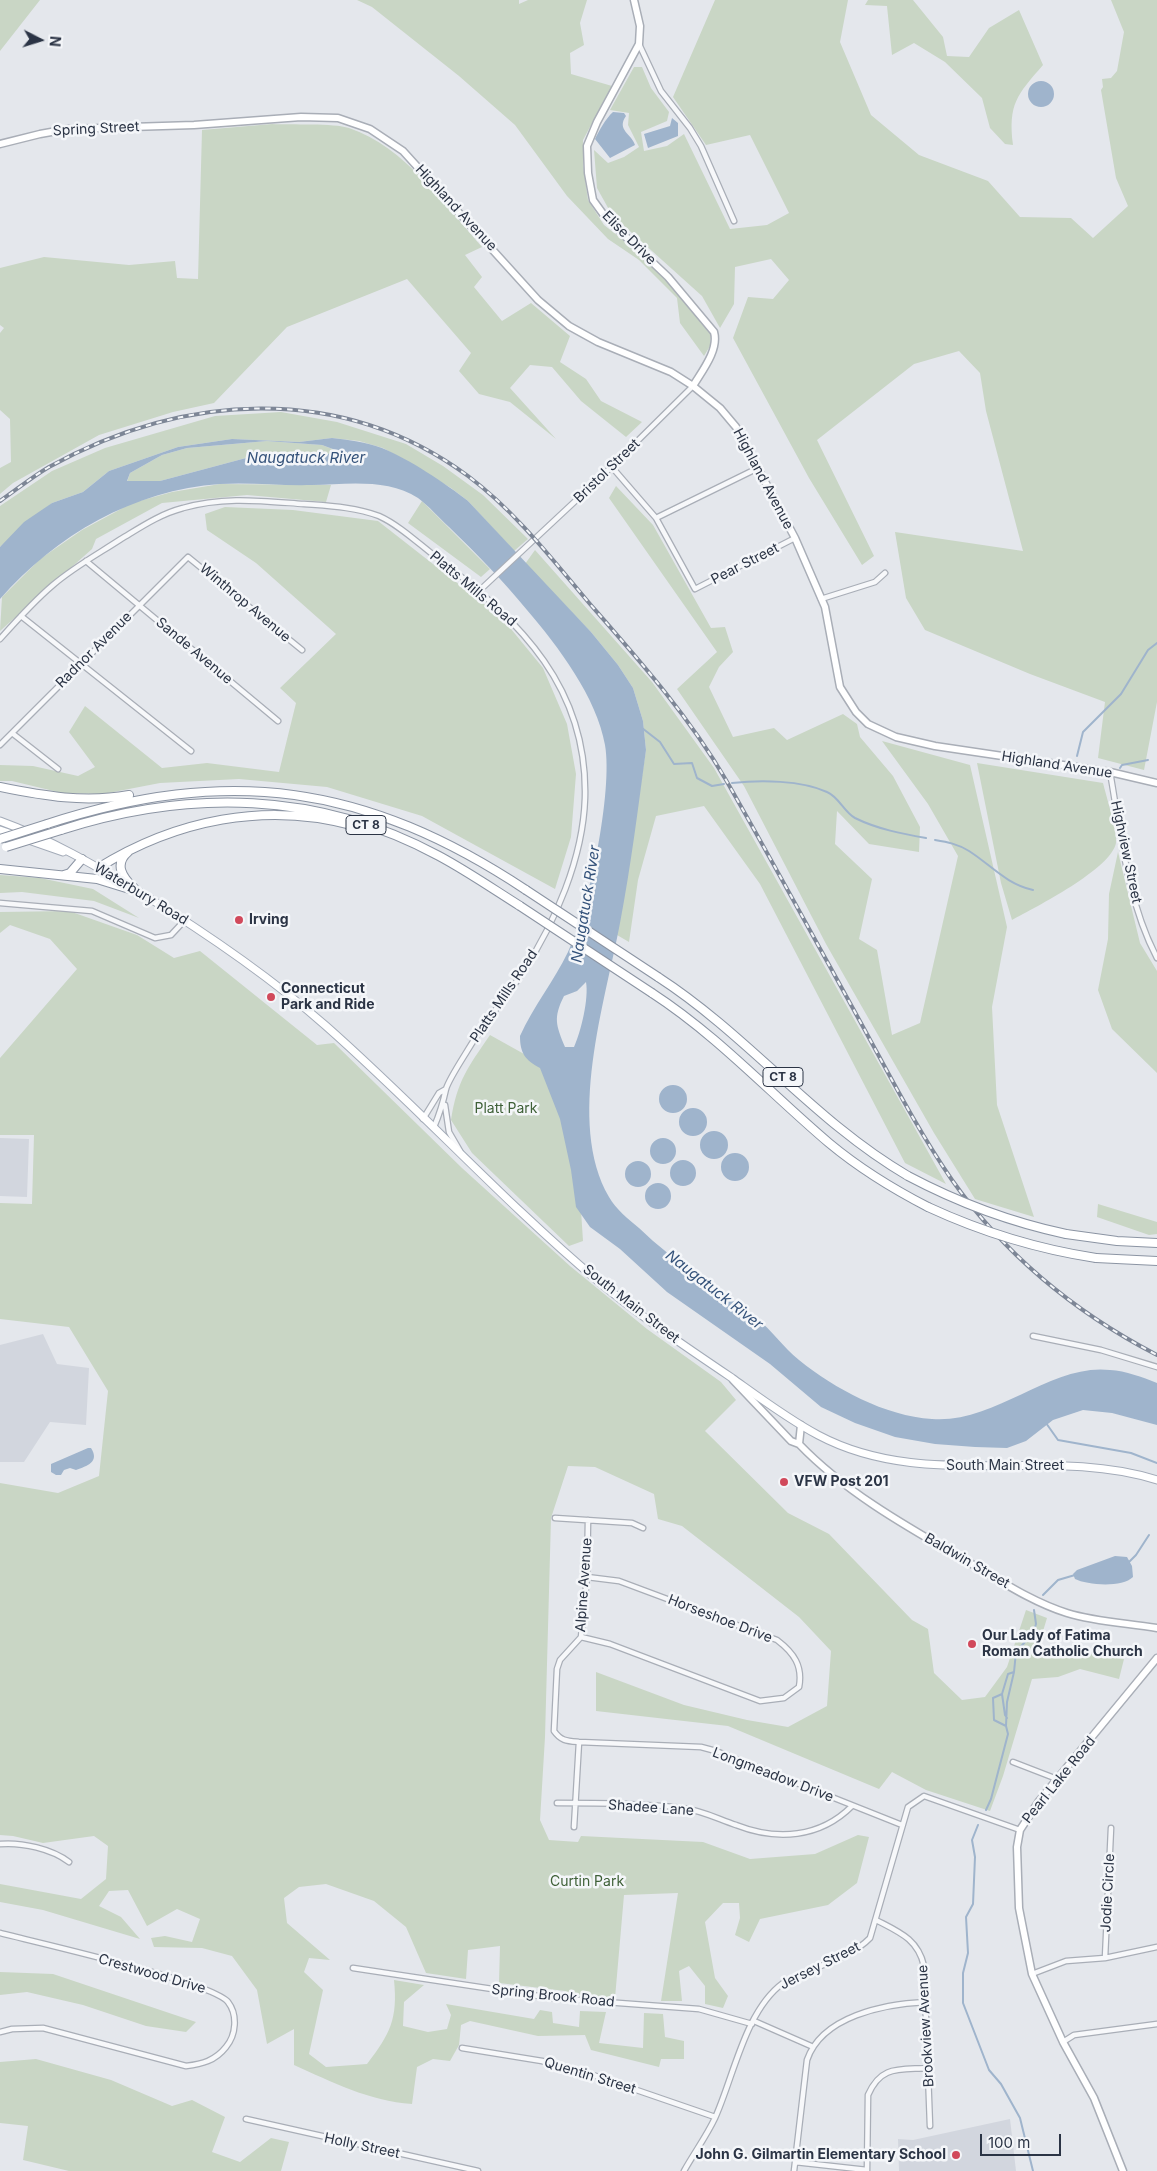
<!DOCTYPE html>
<html>
<head>
<meta charset="utf-8">
<style>
  body { margin:0 }
  #map { position:relative; width:1157px; height:2171px; overflow:hidden; background:#e4e7ec; font-family:Inter,sans-serif }
  canvas { display:block }
  .north { position:absolute; left:15px; top:15px; width:50px; height:50px; -webkit-text-stroke:4px #f4f6f9; paint-order:stroke; rotate:95deg; font-size:14px; font-weight:700; line-height:20px; text-align:center; color:#2b3445 }
  .north::after { content:''; display:block; margin:auto; width:18px; height:22px; background:#2b3445; clip-path:polygon(50% 0,100% 100%,50% 72%,0 100%) }
  .scale { position:absolute; left:980px; top:2134px; width:81px; height:22px; box-sizing:border-box; border:2px solid #2b3445; border-top:0; padding-left:6px; font-size:15px; line-height:18px; white-space:nowrap; color:#2b3445; -webkit-text-stroke:4px #f4f6f9; paint-order:stroke }
</style>
</head>
<body>
<div id="map">
<canvas width="1157" height="2171"></canvas>
<div class="north">N</div>
<div class="scale">100 m</div>
</div>
<script>
const context = document.querySelector('canvas').getContext('2d');
context.lineJoin = 'round';
function paint(path, color) { context.fillStyle = color; context.fill(path, 'evenodd'); }
function trace(path, color, width, dash) { context.strokeStyle = color; context.lineWidth = width; context.lineCap = dash ? 'butt' : 'round'; context.setLineDash(dash || []); context.stroke(path); }
function label(font, color, halo, rows, align = 'center') {
  context.font = font + ' Inter,sans-serif'; context.lineWidth = 5; context.setLineDash([]); context.textBaseline = 'middle'; context.strokeStyle = halo; context.fillStyle = color; for (const [text, x, y, turn = 0] of rows) {
    context.save(); context.translate(x, y); context.rotate((+turn || 0) * Math.PI / 180); context.textAlign = isNaN(turn) ? turn : align; if (halo) context.strokeText(text, 0, 0); context.fillText(text, 0, 0); context.restore();
  }
}
paint(new Path2D(`
  M0,1138L29,1139L27,1197L0,1196Z
  M43,1334L57,1364L89,1368L86,1425L50,1422L24,1462H0V1345Z
  M1010,2119L1016,2171H899L898,2139L913,2140Z`), '#d2d6de');
paint(new Path2D(`
  M0,0H40L0,51Z
  M357,0H519V4L528,0H587L580,23L584,45L570,53L571,74L612,86L583,140V165L588,200L604,225L640,253L679,293L711,332L710,346L704,356L680,323L677,298L639,260L608,239L567,196L515,125L459,76L372,7Z
  M715,0H848L840,42L871,115L919,155L988,181L1020,217L1071,218L1093,238L1128,206L1116,178L1101,90L1103,87L1102,79L1111,78L1117,71L1124,32L1111,0H1157V702L1144,770L1098,758L1105,702L1030,674L925,630L906,598L895,532L1023,551L986,411L980,373L959,351L914,364L817,440L874,556L862,565L809,478L733,338L748,297L773,299L789,280L771,259L735,267L734,304L720,328L702,296L612,215L597,188L594,150L608,163L624,157L639,147L628,125L629,113L610,110L634,67H642L651,88L669,112L667,121L641,132L644,151L667,146L684,134L730,229L767,225L789,213L750,135L706,145L673,97Z
  M868,0H913L943,37L947,56L969,57L989,28L1019,10L1043,65C1017,95 1008,104 1013,145L1005,144L990,128L982,98L945,62L914,43L892,55L887,6L865,5Z
  M272,124C290,125 334,123 349,128C405,147 444,204 482,247L465,255L482,277L474,287L502,321L531,303L570,336L560,362L586,379L601,401L642,422L626,437L581,401L552,367L530,365L510,388L556,439L510,402L479,394L459,371L471,353L407,279L287,327L214,403L173,412L99,435L13,483L0,494V468L11,462L10,419L0,410V333L4,328L0,325V268L44,257L129,265L175,261L177,278L198,279L202,130Z
  M281,412L337,422L406,444L443,466L483,495L528,539L514,551L468,501L451,488L383,448L359,441L332,438L299,442L232,439L178,447L109,471L83,492L52,503L0,547V506L52,471L105,448L215,416Z
  M267,441L322,445L343,453L301,458L261,454L160,481L127,482L130,473L162,455L187,448Z
  M220,484L331,485L326,502L247,495L162,503L96,539L92,549L0,631L2,597L40,559L82,530L132,503L172,492Z
  M616,486L653,525L711,628L725,627L733,652L719,667L709,687L733,737L774,728L787,740L843,714L857,724L860,737L893,776L920,827L919,852L869,844L837,811L835,844L872,879L859,939L877,950L892,1035L920,1023L958,856L928,804L882,741L970,765L1007,927L992,1007L997,1105L1034,1217L975,1199L934,1133L826,944L744,786L677,689L717,652L609,498Z
  M422,501L490,569L481,577L408,523Z
  M225,507L293,510L378,521L502,618L543,668L567,724L576,774L571,837L555,889L422,816L327,787L239,779L160,783L103,794L62,793L12,781H0V765L33,766L78,776L95,767L69,732L85,706L162,768L207,763L279,772L296,703L280,688L336,634L256,563L207,530L205,514Z
  M535,550L652,682L714,768L946,1184L905,1163L760,884L704,806L656,816L638,880L629,942L617,935L646,750L643,721L633,688L618,665L591,632L525,564Z
  M977,763L1103,783C1106,795 1118,834 1116,843C1111,869 1036,907 1012,920L1001,883Z
  M1118,852L1140,943L1157,971V1073L1112,1029L1098,990L1108,939L1109,894Z
  M0,875L40,878L93,889L139,918L94,901L22,892L0,893Z
  M69,911L137,935L174,958L200,951L317,1045L334,1043L462,1168L570,1266L647,1329L721,1382L736,1400L705,1431L788,1513L829,1534L912,1620L928,1629L934,1673L962,1700L985,1697L1007,1667L1026,1610L1047,1618L1037,1651L1073,1658L1096,1650L1124,1659L1119,1679L1080,1669L1058,1677L1032,1679L1003,1776L990,1811L926,1790L892,1772L879,1789L728,1726L596,1711V1672L684,1705L747,1720L788,1727L827,1706L831,1651L799,1617L740,1571L682,1526L658,1519L654,1494L595,1467L568,1466L551,1518L545,1737L540,1820L549,1840L578,1842L581,1836L703,1842L750,1859L815,1854L858,1835L869,1837L857,1883L828,1905L760,1919L749,1942L735,1935L740,1918L739,1903H723L705,1922L715,1978L728,1996L723,2008L705,2004V1986L689,1966L679,1971L682,2001H661L678,1893L624,1895L615,1998L561,1994L565,1991L499,1983L500,1946L468,1950L466,1979L426,1973L406,1927L374,1901L326,1884L299,1887L284,1898L287,1923L330,1960L309,1958L304,1972L323,1990L309,2054L326,2067L367,2064C390,2034 398,2019 394,1980L424,1985L404,2002L403,2026L428,2032L447,2029L451,2015L446,2004L534,2019L540,2010L552,2012L553,2023L579,2027L580,2011L606,2012L599,2043L643,2048L644,2013L663,2014L665,2037L684,2041V2059H661L659,2067L591,2050L585,2035L538,2036L470,2021L461,2025L459,2045L450,2061L433,2059L417,2067L412,2104C369,2101 332,2082 294,2065V2029L267,2044L257,1990L232,1956L202,1948L154,1947L151,1938L165,1936L192,1942L200,1919L177,1909L147,1926L128,1890L109,1891L99,1906L121,1917L140,1939L43,1910L0,1902V1884L81,1899L106,1879L108,1846L94,1836L43,1843L13,1836L0,1835V1483L58,1493L99,1476L108,1391L69,1327L0,1319V1203L32,1204L34,1135H0V1058L77,969L50,939L10,925L0,933V912Z
  M490,1035L542,1064L558,1093L580,1195L583,1241L569,1246L472,1153L451,1120C457,1081 468,1067 490,1035Z
  M1098,1204L1157,1222V1234L1149,1235L1097,1217Z
  M0,1972L53,1974L196,2022L186,2032L146,2026L83,2005L27,1992L0,1995Z
  M36,2059L111,2080L172,2106L192,2100L225,2117L212,2152L240,2162L271,2138L289,2142L281,2171H69L23,2160L28,2126L0,2123V2062Z`), '#c9d6c5');
paint(new Path2D(`
  M1028 94a13 13 0 1 1 26 0a13 13 0 1 1-26 0Z
  M613,112L624,113L626,116C616,130 632,134 635,145L610,158L595,139C599,131 606,118 613,112Z
  M672,118L678,123V136L648,148L644,134L670,126Z
  M332,438C349,440 366,442 382,448C409,459 445,483 468,501L591,632L618,665L633,688L643,721L646,750C638,808 631,866 620,923C605,1003 566,1122 609,1197C616,1209 628,1219 639,1228C675,1263 717,1288 756,1318C772,1330 783,1347 799,1360C835,1389 885,1416 932,1419C995,1424 1051,1363 1110,1370C1126,1371 1142,1377 1157,1383V1425L1112,1413L1083,1410L1053,1420L1026,1441L1007,1448L975,1447L935,1444L895,1437L855,1423L821,1407L770,1364L667,1292L620,1249L590,1227L576,1207L571,1170L560,1119L540,1068C525,1060 520,1053 520,1036C533,1007 554,981 568,952C589,909 613,791 605,745C597,698 558,646 527,610C503,581 477,554 449,527C439,518 429,506 418,498C388,478 346,484 312,485C281,486 250,482 220,484C134,490 56,535 0,599V547L24,522L52,503L83,492L109,471L178,447L232,439L299,442ZM267,441L322,445L341,452L301,458L261,454L160,481H127L130,473L162,455L187,448ZM586,982C589,998 581,1032 574,1047H565C556,1025 553,1018 564,996L577,991Z
  M659 1099a14 14 0 1 1 28 0a14 14 0 1 1-28 0Z
  M679 1122a14 14 0 1 1 28 0a14 14 0 1 1-28 0Z
  M700 1145a14 14 0 1 1 28 0a14 14 0 1 1-28 0Z
  M650 1151a13 13 0 1 1 26 0a13 13 0 1 1-26 0Z
  M721 1167a14 14 0 1 1 28 0a14 14 0 1 1-28 0Z
  M670 1173a13 13 0 1 1 26 0a13 13 0 1 1-26 0Z
  M625 1174a13 13 0 1 1 26 0a13 13 0 1 1-26 0Z
  M645 1196a13 13 0 1 1 26 0a13 13 0 1 1-26 0Z
  M88,1448H91C100,1462 87,1466 76,1470L70,1468L64,1470L61,1475H56L51,1472V1464Z
  M1115,1556L1127,1557L1132,1566L1133,1577C1122,1588 1087,1585 1075,1579L1073,1574L1077,1570Z`), '#9fb4cc');
trace(new Path2D(`
  M642,728L660,742L674,764L692,763L697,778L712,786L724,784
  M1077,756L1083,732L1121,694L1148,650L1157,643
  M1120,768L1122,765L1148,760
  M732,783C760,780 801,780 827,792C839,797 844,812 855,818C877,829 903,834 926,838
  M935,840C947,842 958,844 969,851C991,865 1006,884 1033,890
  M1046,1423L1058,1440L1131,1453L1157,1463
  M1129,1562L1136,1555L1149,1535
  M1043,1595L1058,1580L1075,1575
  M1002,1694L1005,1715L1007,1718
  M1006,1726L1007,1702L1014,1672
  M986,1810L991,1799L1008,1734L1006,1726L994,1720L993,1698L1002,1694L1008,1674L1014,1672L1016,1652L1033,1633L1036,1624L1034,1610
  M978,1825L972,1840L975,1857L973,1904L966,1917L968,1953L963,1973V2003L989,2070L1001,2084L1020,2118L1033,2171`), '#9fb4cc', 2);
const street = new Path2D(`
  M639,44L661,91L690,128L701,146L734,221
  M611,466L656,518L695,589L795,538
  M656,518L756,469
  M86,561L278,721
  M479,591L601,477L693,386
  M821,599L875,582L885,573
  M21,616L191,751
  M0,639C17,620 34,601 53,585C74,567 98,554 121,539C141,527 160,514 183,508C224,496 262,501 304,504C330,506 355,507 379,516C401,526 421,546 440,560C521,622 588,688 585,798C583,859 555,922 523,972C506,998 485,1021 469,1048C463,1058 449,1079 446,1089C443,1103 440,1113 434,1127
  M12,733L58,769
  M0,745L188,557L302,650
  M1110,772C1121,834 1127,901 1157,958
  M0,903L92,911L155,938L171,935L185,920
  M445,1105L449,1132L460,1151
  M423,1119L439,1093L446,1089
  M1033,1336L1101,1350L1157,1367
  M555,1518L632,1523L643,1528
  M588,1520L587,1577L581,1637L560,1660L557,1669L554,1731C561,1741 567,1741 579,1742L701,1747L716,1751L902,1825
  M581,1637L610,1644L760,1701L784,1698L799,1687C803,1666 794,1653 777,1640L619,1581L587,1577
  M1013,1762L1057,1779
  M557,1803C598,1803 641,1803 682,1808C701,1810 718,1819 736,1825C777,1841 820,1838 852,1806
  M574,1827L579,1742
  M0,1844C22,1842 52,1849 69,1862
  M876,1920C899,1932 918,1939 924,1966L930,2126
  M0,1933C35,1942 212,1982 228,2002C238,2015 236,2035 226,2047C215,2061 202,2064 186,2066L43,2028L12,2029L0,2032
  M1105,1958L1111,1828
  M353,1968L552,1998L699,2009L752,2024
  M1032,1974L1066,1961L1105,1958L1157,1947
  M754,2021L811,2046
  M1063,2042L1074,2035L1157,2024
  M462,2048L542,2061L590,2074L715,2117
  M246,2119L478,2171
  M795,2162L867,2170
  M684,2171C694,2153 706,2137 715,2118C734,2076 745,2011 783,1983C809,1968 850,1959 870,1938L908,1807L924,1796L1020,1830
  M794,2171L807,2060C822,2016 884,2004 926,2002
  M867,2171L868,2095C881,2065 899,2070 928,2068`);
const secondary = new Path2D(`
  M634,0L640,26L639,44L597,122L587,146L588,173L593,200L606,218L668,277L714,332C719,350 702,371 693,386
  M0,144L40,134L68,129L194,125L301,117L338,118L370,129L403,151L538,300L569,326L598,342L671,372L693,386L720,408L736,427L795,538L825,607L840,687L856,712L868,724L896,737L935,746L1110,772L1157,783
  M733,1380L791,1441L799,1444C847,1494 911,1529 970,1563C1001,1581 1032,1602 1067,1613C1096,1622 1127,1623 1157,1628
  M799,1444L801,1425
  M1123,2171L1094,2098L1063,2042L1032,1974L1019,1908L1017,1847L1020,1830L1039,1801L1157,1658`);
const primary = new Path2D(`
  M0,821C50,839 96,866 141,893C206,933 269,976 326,1026C419,1108 503,1201 598,1281C640,1316 686,1347 732,1378C760,1398 788,1419 818,1435C925,1492 1046,1445 1157,1480
  M0,830L63,852`);
const highway = new Path2D(`
  M0,787C44,796 85,803 129,795
  M47,824C229,765 366,784 526,890
  M61,830C189,789 319,791 439,856C467,871 493,889 520,906
  M128,852C114,864 122,877 134,888
  M98,868C175,820 266,801 355,826
  M0,869L97,879L139,892
  M64,875L70,873L82,859
  M658,977C749,1036 815,1122 908,1176
  M652,993C718,1036 770,1093 829,1143C859,1168 893,1189 928,1207
  M1066,1234L1117,1241L1157,1243
  M1096,1258L1157,1261`);
trace(street, '#a9aeb7', 7);
trace(secondary, '#a9aeb7', 9);
trace(primary, '#a3abb8', 9);
trace(highway, '#8b94a3', 10);
trace(street, '#f7f8fa', 4.5);
trace(secondary, '#fff', 6);
trace(primary, '#fff', 7);
trace(highway, '#fff', 8);
const rail = new Path2D(`
  M0,501C16,490 32,477 49,467C183,393 340,382 468,476C516,512 552,559 590,604C639,660 688,715 726,780C770,857 813,936 856,1014C887,1070 916,1128 952,1180C1005,1255 1076,1313 1157,1355`);
trace(rail, '#7d8696', 4);
trace(rail, '#f4f6f9', 2, [5.5]);
const highwayBridge = new Path2D(`
  M0,839L47,824
  M6,847L61,830
  M526,890L658,977
  M520,906L652,993
  M908,1176C959,1203 1010,1222 1066,1234
  M928,1207C982,1232 1037,1249 1096,1258`);
trace(highwayBridge, '#8b94a3', 10, []);
trace(highwayBridge, '#fff', 8);
for (const [x, y, r, color] of [
  [239,920,5,"#d1495b"],
  [271,997,5,"#d1495b"],
  [784,1482,5,"#d1495b"],
  [972,1644,5,"#d1495b"],
  [956,2155,5,"#d1495b"]
]) { const dot = new Path2D(); dot.arc(x, y, r, 0, 2 * Math.PI); context.fillStyle = color; context.fill(dot); trace(dot, '#f4f6f9', 2); }
for (const [x, y, w] of [
  [366,825,40],
  [783,1077,40]
]) { const box = new Path2D(); box.roundRect(x - w / 2, y - 9.5, w, 19, 4); context.fillStyle = '#f4f6f9'; context.fill(box); trace(box, '#2b3445', 1); }
label('bold 12px', '#2b3445', null, [
  ["CT 8",366,825],
  ["CT 8",783,1077]
]);
label('14px', '#2b3445', '#f4f6f9', [
  ["Spring Street",96,129,-3],
  ["Highland Avenue",456,208,47],
  ["Elise Drive",629,238,45],
  ["Bristol Street",607,471,-44],
  ["Highland Avenue",763,479,62],
  ["Pear Street",745,564,-27],
  ["Platts Mills Road",473,589,40],
  ["Winthrop Avenue",245,603,40],
  ["Radnor Avenue",94,650,-45],
  ["Sande Avenue",194,651,40],
  ["Highland Avenue",1057,765,9],
  ["Highview Street",1126,852,78],
  ["Waterbury Road",141,894,31],
  ["Platts Mills Road",504,996,-56],
  ["South Main Street",631,1304,38],
  ["South Main Street",1005,1466],
  ["Baldwin Street",967,1561,30],
  ["Alpine Avenue",584,1585,-86],
  ["Horseshoe Drive",720,1619,21],
  ["Longmeadow Drive",773,1775,21],
  ["Pearl Lake Road",1059,1780,-51],
  ["Shadee Lane",651,1808,4],
  ["Jodie Circle",1108,1893,-87],
  ["Jersey Street",820,1966,-27],
  ["Crestwood Drive",152,1974,16],
  ["Spring Brook Road",553,1996,6],
  ["Brookview Avenue",926,2026,-93],
  ["Quentin Street",590,2076,17],
  ["Holly Street",362,2146,12]
]);
label('bold 14px', '#2b3445', '#f4f6f9', [
  ["Irving",249,920],
  ["Connecticut",281,989],
  ["Park and Ride",281,1005],
  ["VFW Post 201",794,1482],
  ["Our Lady of Fatima",982,1636],
  ["Roman Catholic Church",982,1652],
  ["John G. Gilmartin Elementary School",946,2155,"right"]
], 'left');
label('14px', '#3f6138', '#f4f6f9', [
  ["Platt Park",506,1109],
  ["Curtin Park",587,1882]
]);
label('italic 15px', '#34527a', '#f4f6f9', [
  ["Naugatuck River",306,458],
  ["Naugatuck River",586,904,-81],
  ["Naugatuck River",714,1290,38]
]);
</script>
</body>
</html>
